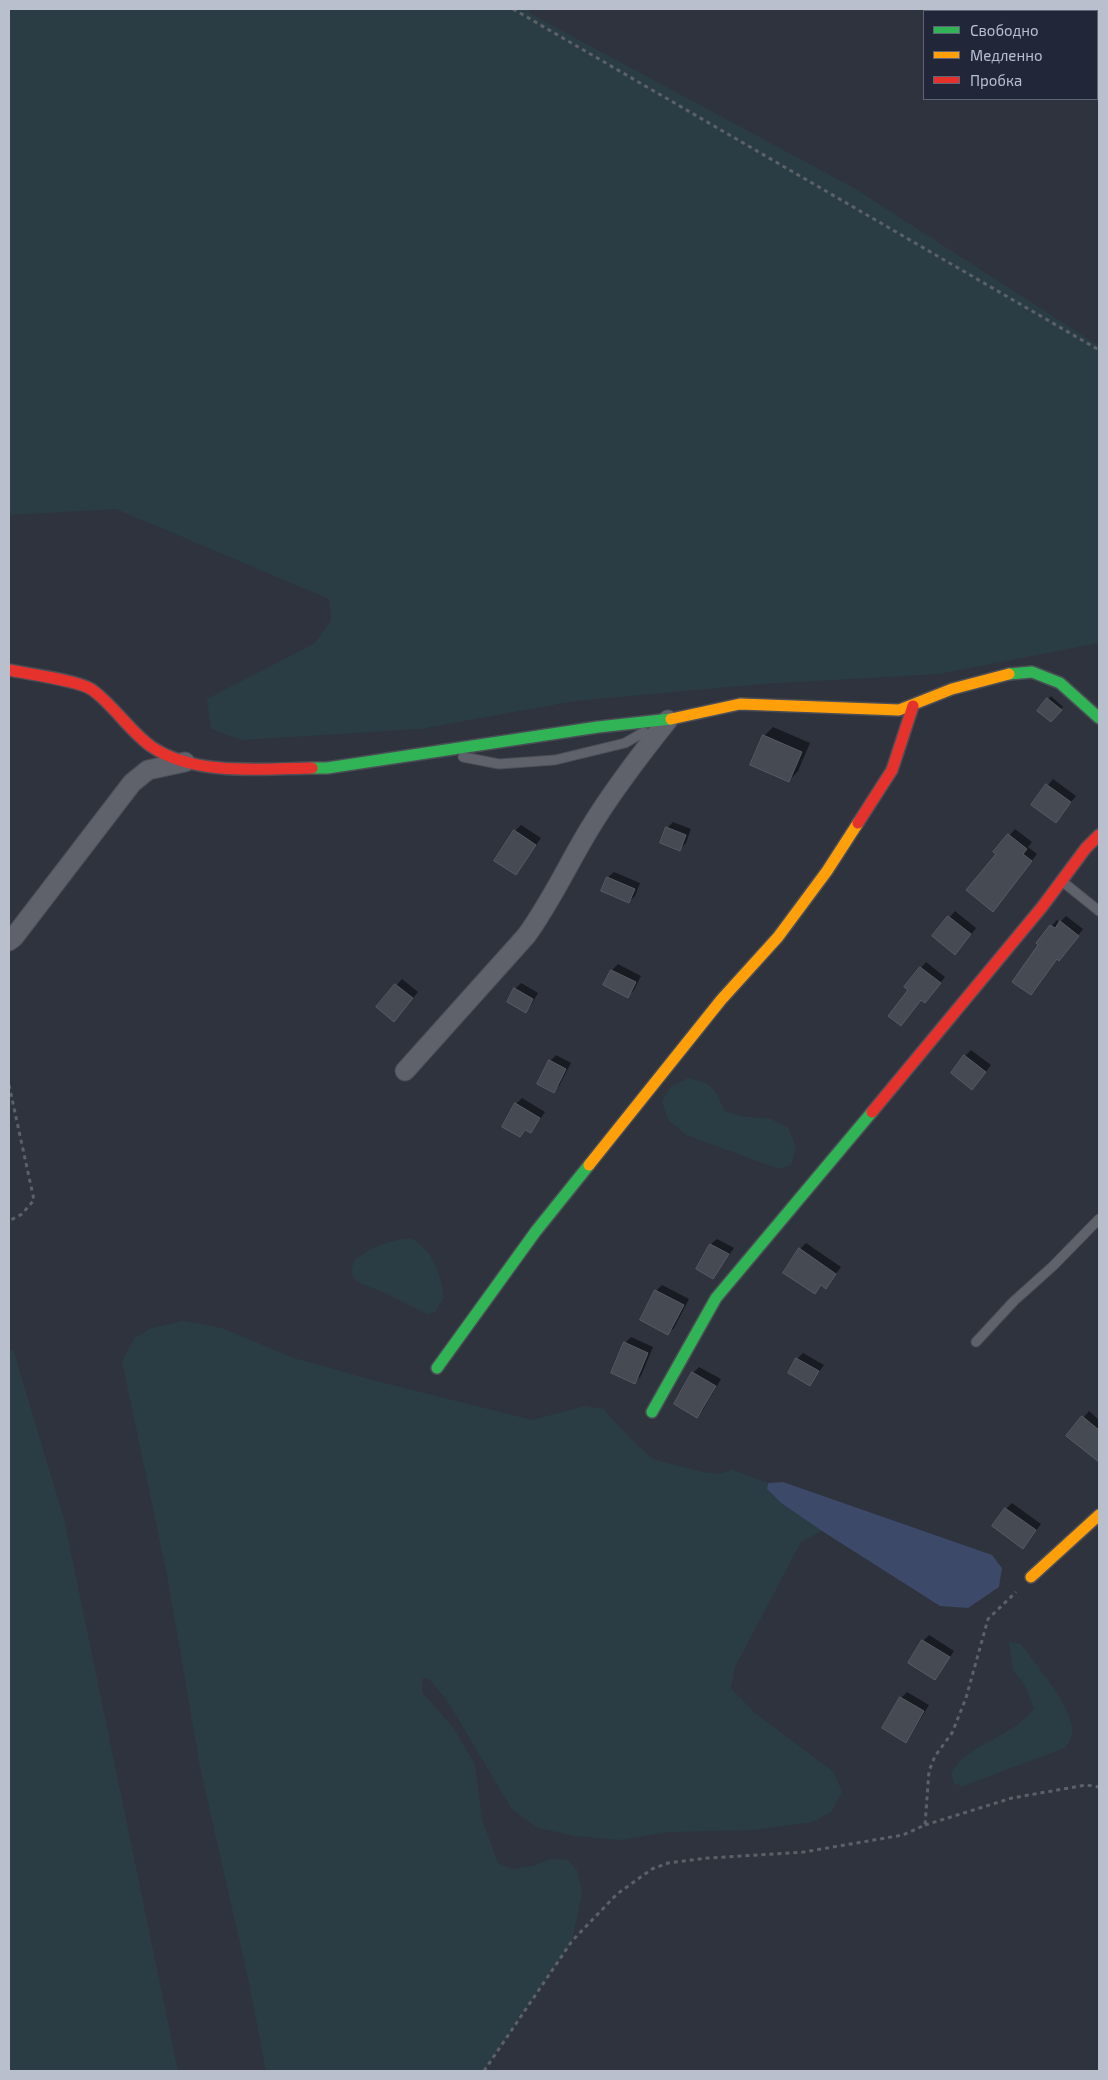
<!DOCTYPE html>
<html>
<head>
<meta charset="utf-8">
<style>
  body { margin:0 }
  #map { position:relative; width:1108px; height:2080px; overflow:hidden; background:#2e333e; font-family:"Exo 2",sans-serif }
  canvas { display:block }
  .frame { position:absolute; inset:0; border:10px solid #babfcd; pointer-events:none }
  .legend { position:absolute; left:923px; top:10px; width:175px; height:90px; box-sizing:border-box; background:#212739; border:1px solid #5e6474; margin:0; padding:6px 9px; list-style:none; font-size:15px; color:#babfcd }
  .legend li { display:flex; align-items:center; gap:10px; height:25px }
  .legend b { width:25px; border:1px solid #5e6474 }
</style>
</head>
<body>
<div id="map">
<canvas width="1108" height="2080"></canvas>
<div class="frame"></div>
<ul class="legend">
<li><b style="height:6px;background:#30b455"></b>Свободно</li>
<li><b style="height:6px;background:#ff9f0a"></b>Медленно</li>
<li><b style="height:6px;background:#e5322d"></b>Пробка</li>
</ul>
</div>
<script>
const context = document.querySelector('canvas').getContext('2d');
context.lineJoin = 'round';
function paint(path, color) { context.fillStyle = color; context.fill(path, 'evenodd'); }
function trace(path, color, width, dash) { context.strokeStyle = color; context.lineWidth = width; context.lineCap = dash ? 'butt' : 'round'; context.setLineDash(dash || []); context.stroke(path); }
paint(new Path2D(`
  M9,9H531L529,13L854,188L1099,346V643L939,674L762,684L575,701L420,729L242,740L211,729L207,699L315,643L331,620L329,599L116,509L9,515Z
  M688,1078C714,1083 714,1089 725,1111L740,1116L771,1119L788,1128L796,1147L791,1165L779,1169L686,1135L668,1120L662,1101L671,1087Z
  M411,1238C435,1253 439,1271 444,1297L435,1312L427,1314L385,1293L357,1282L351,1272L354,1260C372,1247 389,1240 411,1238Z
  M184,1321L222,1328L294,1358L372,1380L532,1420L585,1406L603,1409L635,1443L653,1459L702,1472L719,1474L732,1470L768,1483L767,1489L781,1503L822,1531L801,1542L735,1667L731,1688L756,1714L834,1772L842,1792L832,1811L813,1822L754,1830L668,1832L620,1840L575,1836L538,1828L511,1808L447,1700L428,1678H423L422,1692L454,1729L475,1764L482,1819L498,1863L512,1869L533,1866L550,1859L567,1860L577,1870L582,1893L572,1941L484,2071H266L248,1978L201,1772L167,1575L122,1361L135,1338L151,1328Z
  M13,1349L64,1519L178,2071H9V1352Z
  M1009,1642L1021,1644C1036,1665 1065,1698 1071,1723C1074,1732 1071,1741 1065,1748L963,1786L954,1784L951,1772C956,1766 961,1759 967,1755C990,1738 1017,1732 1034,1708L1025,1686L1013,1670Z`), '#2b3d44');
paint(new Path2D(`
  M783,1482L992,1555L1002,1568L999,1587L968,1608L940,1606L822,1531L781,1503L767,1489L768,1483Z`), '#3d4969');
paint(new Path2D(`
  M1051,696L1063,707L1053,718L1038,710Z
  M773,727L810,743L798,771L789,781L764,736Z
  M1053,779L1076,796L1056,821L1033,804Z
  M673,822L691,829L686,843L680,849L667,828Z
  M521,825L541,838L516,874L515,831Z
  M1015,829L1032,842L1028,847L1037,854L998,904V854L995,852Z
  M614,872L640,883L635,896L629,902L603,891L608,877Z
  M955,911L976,928L961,947L934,936Z
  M1066,916L1083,929L1065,953L1058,958L1031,994L1039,944L1037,943L1057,920L1060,922Z
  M926,962L945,977L930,996L922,999L910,990L921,968Z
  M618,964L641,976L634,990L628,996L605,985L612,970Z
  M402,979L418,992L400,1014L378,1007Z
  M521,983L538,993L531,1005L525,1011L515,989Z
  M971,1050L991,1065L978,1082L965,1056Z
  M556,1055L571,1063L559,1086L553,1092L550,1061Z
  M522,1098L545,1112L531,1132L527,1129L520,1136L516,1104Z
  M717,1239L734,1248L713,1277L711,1244Z
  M806,1243L841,1267L826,1287L822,1285L815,1293L800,1249Z
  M662,1285L689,1299L674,1328L668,1333L656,1291Z
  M631,1337L653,1347L641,1376L635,1382L625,1343Z
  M803,1353L824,1365L810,1384L789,1373L797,1359Z
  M699,1367L721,1379L703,1410L697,1416L693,1373Z
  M1089,1411L1099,1420V1461L1068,1436Z
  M1012,1503L1041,1524L1028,1541L1006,1509Z
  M929,1635L954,1651L935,1679L923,1641Z
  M907,1692L929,1705L911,1735L905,1741L883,1728L901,1698Z`), '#0007');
const building = new Path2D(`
  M1047,698L1062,710L1051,722L1037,711Z
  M763,735L802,752L789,782L750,765Z
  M1046,784L1071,802L1056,823L1031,805Z
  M666,827L686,835L680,851L660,843Z
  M514,830L536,845L516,875L494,861Z
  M1008,834L1027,849L1023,854L1032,861L993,912L966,890L996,854L993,852Z
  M607,877L635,889L629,903L601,891Z
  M948,916L971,934L955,955L932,936Z
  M1060,921L1079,936L1059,961L1057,959L1031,995L1012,982L1038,945L1036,943L1050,925L1055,928Z
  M920,967L941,983L925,1003L921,1000L901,1026L888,1016L908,990L904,987Z
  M611,970L636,982L628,998L603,985Z
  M395,984L413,998L394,1022L376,1007Z
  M514,988L533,999L526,1013L507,1002Z
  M964,1055L986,1072L972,1090L951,1073Z
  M549,1060L566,1069L554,1093L537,1084Z
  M515,1103L540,1118L531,1133L525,1130L520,1137L502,1127Z
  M710,1244L729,1254L713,1279L696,1269Z
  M799,1248L836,1274L826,1289L821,1285L815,1294L783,1273Z
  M655,1290L684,1305L668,1335L640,1320Z
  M624,1342L648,1353L635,1384L611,1373Z
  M796,1358L819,1371L810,1386L788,1373Z
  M692,1372L716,1386L697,1418L674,1404Z
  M1082,1416L1099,1430V1462L1066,1436Z
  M1005,1508L1036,1530L1023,1549L992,1526Z
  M922,1640L950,1657L935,1680L908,1663Z
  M900,1697L924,1711L906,1743L882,1728Z`);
paint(building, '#464a53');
trace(building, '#575b65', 1);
const lane = new Path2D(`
  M463,757L499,764L555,760L625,743L644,732
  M1063,882L1099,911
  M976,1342L1014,1301L1053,1266L1099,1219`);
const street = new Path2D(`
  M9,941L14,937L132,783L148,770L185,762
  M405,1071L526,936C551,902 568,864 590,828C613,790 640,755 668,720`);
const fast = new Path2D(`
  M1009,674L1032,672L1060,683L1099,718
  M312,768H327L598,727L671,719
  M437,1368L536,1231L589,1165
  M652,1412L716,1298L872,1112`);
const slow = new Path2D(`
  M671,719L740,704L899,710L952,689L1009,674
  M589,1165L721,1000L778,937L827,871L858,823
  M1031,1577L1099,1515`);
const jam = new Path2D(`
  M9,670C28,674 76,680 91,689C112,703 131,733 152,747C195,776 262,769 312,768
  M858,823L892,770L913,706
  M872,1112L1042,907L1086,848L1099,835`);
trace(lane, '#4b4e56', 11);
trace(street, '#4b4e56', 21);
trace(fast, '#4b4e56', 14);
trace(slow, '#4b4e56', 14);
trace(jam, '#4b4e56', 14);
trace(new Path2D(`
  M513,9L1099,350
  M9,1085L34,1200L22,1214L9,1221
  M925,1825L1012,1798L1086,1785L1099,1787
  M484,2071L572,1941L617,1894L652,1869L668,1863L708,1858L804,1852L903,1835L925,1825L929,1771L935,1756L952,1733L966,1698L988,1619L1016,1592`), '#5c6167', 3, [4, 4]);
trace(lane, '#5f626b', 9);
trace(street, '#5f626b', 19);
trace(fast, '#30b455', 11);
trace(slow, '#ff9f0a', 11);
trace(jam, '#e5322d', 11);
</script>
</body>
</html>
